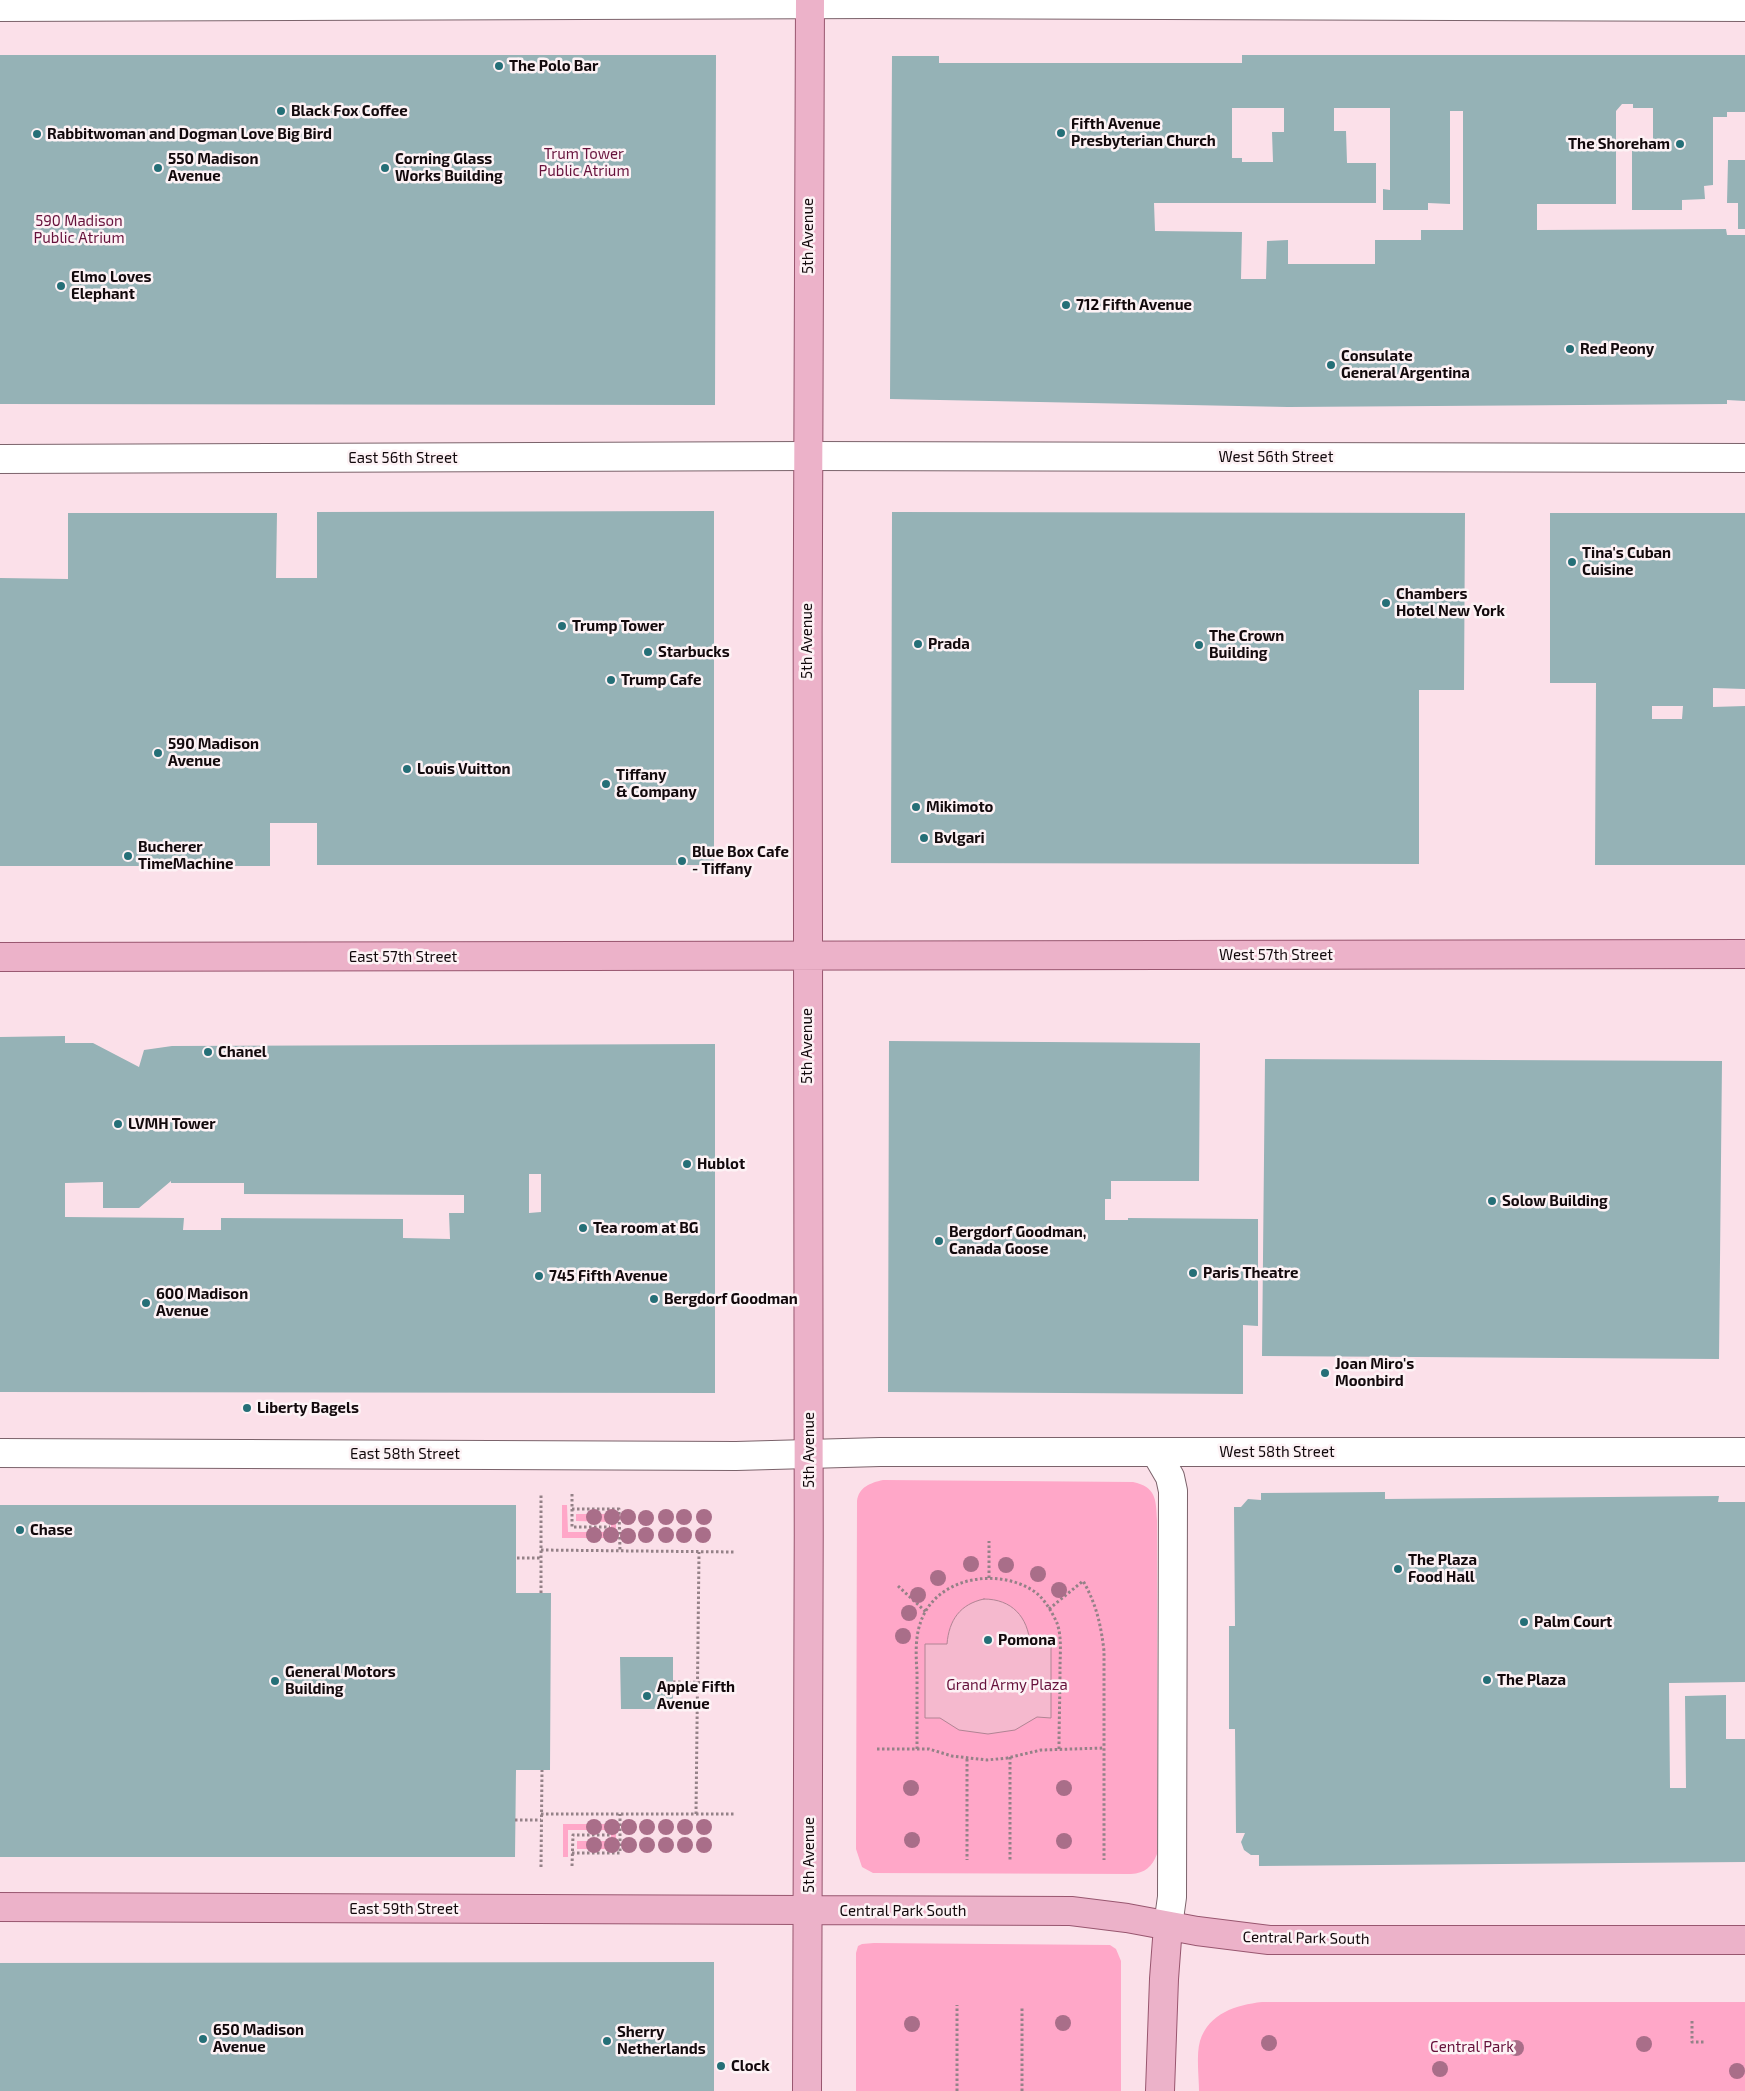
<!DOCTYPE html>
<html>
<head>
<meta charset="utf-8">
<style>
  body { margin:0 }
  canvas { display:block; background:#fbe0e9 }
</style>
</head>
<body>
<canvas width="1745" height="2091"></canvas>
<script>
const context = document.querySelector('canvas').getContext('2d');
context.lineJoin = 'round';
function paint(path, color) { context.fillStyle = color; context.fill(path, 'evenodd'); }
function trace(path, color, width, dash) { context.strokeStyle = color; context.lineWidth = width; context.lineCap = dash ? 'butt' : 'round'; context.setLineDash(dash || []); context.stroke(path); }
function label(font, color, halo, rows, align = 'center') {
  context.font = font + ' "Exo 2",sans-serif'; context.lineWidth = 5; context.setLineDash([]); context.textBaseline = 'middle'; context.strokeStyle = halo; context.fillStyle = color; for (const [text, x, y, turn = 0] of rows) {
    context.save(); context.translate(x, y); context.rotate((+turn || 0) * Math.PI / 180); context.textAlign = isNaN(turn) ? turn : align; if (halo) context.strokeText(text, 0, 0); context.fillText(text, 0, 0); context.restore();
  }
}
paint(new Path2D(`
  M883,1480L1133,1482C1156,1487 1156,1499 1157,1520V1854C1152,1867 1145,1873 1131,1874L873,1873L862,1867L856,1849L857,1501C859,1487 870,1483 883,1480Z
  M562,1505H567L568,1532H611V1522L576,1521V1514H616V1538H562Z
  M563,1824H616V1849H577V1841H611V1830H568V1857H563Z
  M874,1943L1110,1945L1116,1949L1121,1961V2091H856V1953L858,1946L862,1944Z
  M1262,2002H1745V2091H1199C1199,2076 1196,2055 1200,2041C1209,2013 1236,2005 1262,2002Z`), '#ffa7c8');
const water = new Path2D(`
  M984,1599C1012,1599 1028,1617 1030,1644H1051V1718L1037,1717L1015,1730L988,1734L959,1730L940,1718H925V1644H947C949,1620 960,1604 984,1599Z`);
paint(water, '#f5b9ce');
trace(water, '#b18494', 1);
paint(new Path2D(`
  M0,55H716L715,405L0,404Z
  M1242,55H1745V112H1727V117H1713V185L1704,186L1705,199L1682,200V210H1632V144H1653V108H1633V104H1622L1616,111V204H1537V230L1726,229L1727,235H1745V401L1727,400V404L1288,407L890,399L892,56H939V63H1242ZM1232,108H1284V132H1272L1273,162H1242V158H1232ZM1334,108H1390V190L1383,189V210H1428V203L1450,204V111H1463V230H1421V240H1375V264H1288V240L1267,241L1266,279H1241L1242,232L1155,231L1154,203H1376V163H1347L1346,131H1334Z
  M1728,160H1745V229H1738V203H1727Z
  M714,511V865H317V823H270V866H0V578L68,579V513H277L276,578H317V512Z
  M892,512L1465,513L1464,690H1419V864L891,863Z
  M1550,513H1745V689L1713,688V707L1745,706V865H1595L1596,683H1550ZM1652,706H1683L1682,719H1652Z
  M65,1036V1043H93L139,1067L144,1050L172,1046L715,1044V1393L0,1392V1037ZM529,1174H541V1212L529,1213ZM171,1181V1183H244V1194L464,1195V1213H449L450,1239L403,1238V1219L221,1218V1230H183L184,1218L65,1217V1183L103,1182V1208H139Z
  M889,1041L1200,1043L1199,1181H1111V1199H1105V1220H1128V1218L1258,1219V1326L1243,1325V1394L888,1392Z
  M1265,1059L1722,1061L1719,1359L1262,1356Z
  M1385,1492V1499L1719,1496L1718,1502H1745V1682L1669,1683L1670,1788H1686L1685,1696L1726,1695V1739H1745V1862L1259,1866V1855H1251L1244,1850L1241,1842L1245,1833H1236L1235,1729H1229V1626H1235L1234,1507H1241L1248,1499L1261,1500V1493Z
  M0,1505H516V1593H551L550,1770H516L515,1857H0Z
  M620,1657H673V1709H621Z
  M714,1962V2091H0V1963Z`), '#95b2b6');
const minor = new Path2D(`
  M0,7L875,4L1745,7
  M0,459L807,456L1745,458
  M0,1453L736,1456L880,1452H1745
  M1156,1453L1170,1477L1173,1491L1172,1897L1168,1926`);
const major = new Path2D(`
  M0,957L1745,954
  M0,1907L1071,1911L1127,1918L1197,1931L1269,1940H1745
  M807,2091C812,1394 804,697 810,0
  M1160,2091L1164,1979L1168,1926`);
trace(minor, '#7b636b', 30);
trace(major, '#98566f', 30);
trace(new Path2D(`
  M572,1494V1527H610
  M572,1509H619L620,1551
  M541,1550L735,1552
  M517,1558H541
  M989,1578V1541
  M898,1586L926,1612
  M541,1593V1495
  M1049,1609L1083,1581C1096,1603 1101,1625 1104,1651V1860
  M673,1682L734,1683
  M877,1749H929L952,1756L987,1760L1007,1758L1041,1750L1104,1748
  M917,1749C917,1724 917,1699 917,1673C916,1657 915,1639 920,1624C934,1578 995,1567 1032,1590C1043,1596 1052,1612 1057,1623C1062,1637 1060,1654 1060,1669C1060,1695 1059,1722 1059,1749
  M1010,1757V1860
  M967,1759V1860
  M541,1814H734
  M696,1814L699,1552
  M515,1820H541
  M572,1853H620V1814
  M572,1866L573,1835H611
  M541,1867L542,1770
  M1692,2021V2042H1704
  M957,2091V2005
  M1022,2091V2006`), '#948187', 3, [2.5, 2.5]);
trace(minor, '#fff', 28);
trace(major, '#ecb2c9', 28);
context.fillStyle = '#a96e89';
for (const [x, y] of [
  [594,1517],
  [612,1517],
  [628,1517],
  [666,1517],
  [684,1517],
  [704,1517],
  [646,1518],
  [594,1535],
  [611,1535],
  [646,1535],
  [666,1535],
  [684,1535],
  [703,1535],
  [628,1536],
  [971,1564],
  [1006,1565],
  [1038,1574],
  [938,1578],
  [1059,1590],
  [918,1595],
  [909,1613],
  [903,1636],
  [911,1788],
  [1064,1788],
  [594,1827],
  [612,1827],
  [629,1827],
  [647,1827],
  [666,1827],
  [685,1827],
  [704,1827],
  [912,1840],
  [1064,1841],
  [594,1845],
  [612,1845],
  [629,1845],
  [647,1845],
  [666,1845],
  [685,1845],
  [704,1845],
  [1063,2023],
  [912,2024],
  [1269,2043],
  [1644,2044],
  [1516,2048],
  [1440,2069],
  [1737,2071]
]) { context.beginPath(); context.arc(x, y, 8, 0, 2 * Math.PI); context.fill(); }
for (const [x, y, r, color] of [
  [499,66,5,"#256f77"],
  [281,111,5,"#256f77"],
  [1061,133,5,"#256f77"],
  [37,134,5,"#256f77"],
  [1680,144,5,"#256f77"],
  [158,168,5,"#256f77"],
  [385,168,5,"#256f77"],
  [61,286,5,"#256f77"],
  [1066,305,5,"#256f77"],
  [1570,349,5,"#256f77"],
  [1331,365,5,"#256f77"],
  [1572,562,5,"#256f77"],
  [1386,603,5,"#256f77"],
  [562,626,5,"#256f77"],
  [918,644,5,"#256f77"],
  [1199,645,5,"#256f77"],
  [648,652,5,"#256f77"],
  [611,680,5,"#256f77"],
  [158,753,5,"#256f77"],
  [407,769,5,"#256f77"],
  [606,784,5,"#256f77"],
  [916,807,5,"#256f77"],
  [924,838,5,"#256f77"],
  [128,856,5,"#256f77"],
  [682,861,5,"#256f77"],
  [208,1052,5,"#256f77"],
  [118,1124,5,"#256f77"],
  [687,1164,5,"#256f77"],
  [1492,1201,5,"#256f77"],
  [583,1228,5,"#256f77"],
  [939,1241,5,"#256f77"],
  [1193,1273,5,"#256f77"],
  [539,1276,5,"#256f77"],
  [654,1299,5,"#256f77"],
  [146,1303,5,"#256f77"],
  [1325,1373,5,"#256f77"],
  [247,1408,5,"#256f77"],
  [20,1530,5,"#256f77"],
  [1398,1569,5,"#256f77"],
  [1524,1622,5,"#256f77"],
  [988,1640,5,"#256f77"],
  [1487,1680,5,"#256f77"],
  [275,1681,5,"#256f77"],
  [647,1696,5,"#256f77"],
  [203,2039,5,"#256f77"],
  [607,2041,5,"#256f77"],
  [721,2066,5,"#256f77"]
]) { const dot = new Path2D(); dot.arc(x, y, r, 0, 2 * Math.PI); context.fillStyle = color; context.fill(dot); trace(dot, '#fdf2f5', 2); }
label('bold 15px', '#12090c', '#fdf2f5', [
  ["The Polo Bar",509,66],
  ["Black Fox Coffee",291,111],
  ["Fifth Avenue",1071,124],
  ["Presbyterian Church",1071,141],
  ["Rabbitwoman and Dogman Love Big Bird",47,134],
  ["The Shoreham",1670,144,"right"],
  ["550 Madison",168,159],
  ["Avenue",168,176],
  ["Corning Glass",395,159],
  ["Works Building",395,176],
  ["Elmo Loves",71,277],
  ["Elephant",71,294],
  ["712 Fifth Avenue",1076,305],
  ["Red Peony",1580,349],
  ["Consulate",1341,356],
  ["General Argentina",1341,373],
  ["Tina's Cuban",1582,553],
  ["Cuisine",1582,570],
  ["Chambers",1396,594],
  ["Hotel New York",1396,611],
  ["Trump Tower",572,626],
  ["The Crown",1209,636],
  ["Building",1209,653],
  ["Prada",928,644],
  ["Starbucks",658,652],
  ["Trump Cafe",621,680],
  ["590 Madison",168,744],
  ["Avenue",168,761],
  ["Louis Vuitton",417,769],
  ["Tiffany",616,775],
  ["& Company",616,792],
  ["Mikimoto",926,807],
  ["Bvlgari",934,838],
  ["Bucherer",138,847],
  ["TimeMachine",138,864],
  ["Blue Box Cafe",692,852],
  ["- Tiffany",692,869],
  ["Chanel",218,1052],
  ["LVMH Tower",128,1124],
  ["Hublot",697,1164],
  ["Solow Building",1502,1201],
  ["Tea room at BG",593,1228],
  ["Bergdorf Goodman,",949,1232],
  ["Canada Goose",949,1249],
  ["Paris Theatre",1203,1273],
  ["745 Fifth Avenue",549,1276],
  ["600 Madison",156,1294],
  ["Avenue",156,1311],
  ["Bergdorf Goodman",664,1299],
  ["Joan Miro's",1335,1364],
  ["Moonbird",1335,1381],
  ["Liberty Bagels",257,1408],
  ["Chase",30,1530],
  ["The Plaza",1408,1560],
  ["Food Hall",1408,1577],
  ["Palm Court",1534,1622],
  ["Pomona",998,1640],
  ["General Motors",285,1672],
  ["Building",285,1689],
  ["The Plaza",1497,1680],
  ["Apple Fifth",657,1687],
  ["Avenue",657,1704],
  ["650 Madison",213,2030],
  ["Avenue",213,2047],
  ["Sherry",617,2032],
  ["Netherlands",617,2049],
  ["Clock",731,2066]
], 'left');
label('15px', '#66113b', '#fdf2f5', [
  ["Trum Tower",584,154],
  ["Public Atrium",584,171],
  ["590 Madison",79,221],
  ["Public Atrium",79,238],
  ["Grand Army Plaza",1007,1685],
  ["Central Park",1472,2047]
]);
label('15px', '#12090c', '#fdf2f5', [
  ["5th Avenue",808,236,-90],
  ["West 56th Street",1276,457],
  ["East 56th Street",403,458],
  ["5th Avenue",807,641,-90],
  ["West 57th Street",1276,955],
  ["East 57th Street",403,957],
  ["5th Avenue",807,1046,-90],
  ["5th Avenue",809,1450,-90],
  ["West 58th Street",1277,1452],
  ["East 58th Street",405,1454],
  ["5th Avenue",809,1855,-90],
  ["East 59th Street",404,1909],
  ["Central Park South",903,1911],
  ["Central Park South",1306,1938,1]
]);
</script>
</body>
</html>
